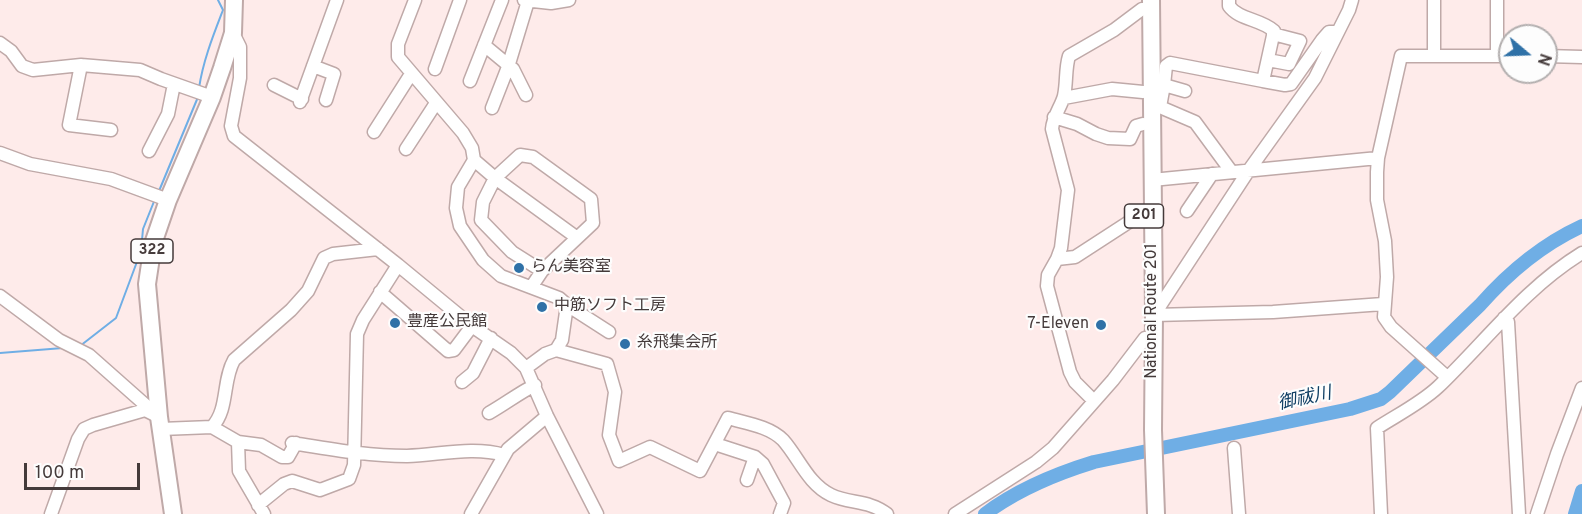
<!DOCTYPE html>
<html>
<head>
<meta charset="utf-8">
<style>
  body { margin:0 }
  #map { position:relative; width:1582px; height:514px; overflow:hidden; background:#feebea; font-family:Overpass,sans-serif }
  canvas { display:block }
  .north { position:absolute; left:1498px; top:24px; width:60px; height:60px; box-sizing:border-box; background:#fdfdfd; border:2px solid #b3afaf; border-radius:50%; rotate:109deg; font-size:16px; font-weight:700; line-height:24px; text-align:center; color:#443a3a }
  .north::after { content:''; display:block; margin:auto; width:21px; height:27px; background:#2f71a7; clip-path:polygon(50% 0,100% 100%,50% 72%,0 100%) }
  .scale { position:absolute; left:24px; top:463px; width:116px; height:27px; box-sizing:border-box; border:3px solid #443a3a; border-top:0; padding-left:8px; font-size:18px; line-height:21px; white-space:nowrap; color:#443a3a; -webkit-text-stroke:4px #fdfdfd; paint-order:stroke }
</style>
</head>
<body>
<div id="map">
<canvas width="1582" height="514"></canvas>
<div class="north">N</div>
<div class="scale">100 m</div>
</div>
<script>
const context = document.querySelector('canvas').getContext('2d');
context.lineJoin = 'round';
function trace(path, color, width, dash) { context.strokeStyle = color; context.lineWidth = width; context.lineCap = dash ? 'butt' : 'round'; context.setLineDash(dash || []); context.stroke(path); }
function label(font, color, halo, rows, align = 'center') {
  context.font = font + ' Overpass,"Noto Sans JP",sans-serif'; context.lineWidth = 4.5; context.setLineDash([]); context.textBaseline = 'middle'; context.strokeStyle = halo; context.fillStyle = color; for (const [text, x, y, turn = 0] of rows) {
    context.save(); context.translate(x, y); context.rotate((+turn || 0) * Math.PI / 180); context.textAlign = isNaN(turn) ? turn : align; if (halo) context.strokeText(text, 0, 0); context.fillText(text, 0, 0); context.restore();
  }
}
trace(new Path2D(`
  M199,88C203,61 213,36 223,10L218,0
  M159,191L198,97
  M80,346L116,318L141,251L143,229L155,199
  M0,353L63,348`), '#6faee5', 2);
trace(new Path2D(`
  M985,514C1018,489 1055,474 1094,462L1350,409L1381,399L1390,392L1480,305C1509,272 1543,244 1582,226
  M1575,514L1582,491`), '#6faee5', 14);
const minor = new Path2D(`
  M415,0L398,44V57L463,133L472,148L474,160L458,187L456,208L460,226L483,260L501,276L559,298L567,305L562,340L556,350L545,354L526,368
  M524,0L551,3L569,0
  M233,33L240,47V78L231,126L234,136L398,265L472,326L511,353L526,368L547,416L597,514
  M0,43L11,51L22,66L33,70L81,65L140,70L161,79L212,97
  M484,45L513,69L526,95
  M1434,56V0
  M1497,56V0
  M1546,56L1582,57
  M1268,60L1289,64L1300,41L1273,34
  M81,65L69,125L111,130
  M313,66L334,74L326,100
  M435,69L460,0
  M470,81L502,0
  M1263,81L1285,85L1291,84L1322,40L1329,32H1338
  M274,85L302,99
  M1164,85L1166,66L1170,63L1263,81L1274,31C1261,19 1239,20 1229,6V0
  M1064,98L1112,89L1143,92
  M300,102L337,0
  M1160,107L1164,85L1185,91
  M492,108L508,67L528,1
  M1152,108L1160,107L1195,122L1231,171
  M1054,117L1077,124L1096,134L1108,138L1130,139L1136,126L1143,124
  M374,132L411,74
  M406,149L436,103
  M149,151L168,114L174,84
  M0,153L30,164L111,179L168,200
  M474,160L495,178L520,155L533,157L591,199L593,223L542,271L532,286
  M1152,180L1378,158
  M1187,211L1212,174
  M1057,259L1061,248L1068,190L1052,129C1053,116 1061,107 1064,96C1067,82 1065,69 1069,56L1114,30L1142,9
  M542,271L512,252L481,220L483,202L495,178L576,237
  M380,292L448,351L454,350L472,326
  M0,296L59,340L89,355L159,417
  M567,305L609,332
  M1154,315L1249,170L1315,78L1349,10L1352,0
  M1154,315L1273,312L1383,304
  M1504,318L1508,322L1519,514
  M556,350L607,364L615,392L609,435L619,461L650,447L700,471L728,418C745,423 769,426 783,440C799,458 808,484 831,495C850,504 869,500 887,514
  M1447,377L1391,327L1384,317L1387,277L1385,241L1377,200V172L1378,158L1401,56H1510
  M462,382L473,373L491,338
  M1094,401L1075,382L1070,372L1047,286L1048,275L1057,259L1075,257L1132,220L1144,218
  M489,413C505,404 519,393 535,385
  M212,427L238,442L239,471L264,514
  M161,429L212,427C229,409 222,381 234,360L291,310L308,291L324,258L333,254L378,249
  M238,442L261,445L282,457H288L296,443
  M292,443C330,449 368,456 407,456C439,455 473,446 504,455
  M715,444L755,457L763,464L784,503L780,514
  M1234,448L1239,514
  M747,480L755,457
  M258,505L284,484L292,481L320,490L349,479L354,465L357,334L363,320L398,265
  M51,514L78,439L84,429L93,425L145,410L155,415
  M471,514L508,449L547,416
  M955,514L1036,462L1053,448L1113,380L1145,338
  M1381,514L1377,428C1397,415 1421,403 1438,387C1485,342 1525,288 1582,253
  M1537,514L1557,454L1582,388`);
const highway = new Path2D(`
  M1151,0L1154,315L1153,430L1156,514
  M173,514L159,417L147,284L153,244L168,200L212,97L222,68L233,33L234,0`);
trace(minor, '#bfa9a8', 15);
trace(highway, '#bfa9a8', 20);
trace(minor, '#fff', 12);
trace(highway, '#fff', 16);
for (const [x, y, r, color] of [
  [519,268,6,"#2f71a7"],
  [542,307,6,"#2f71a7"],
  [395,323,6,"#2f71a7"],
  [1101,325,6,"#2f71a7"],
  [625,344,6,"#2f71a7"]
]) { const dot = new Path2D(); dot.arc(x, y, r, 0, 2 * Math.PI); context.fillStyle = color; context.fill(dot); trace(dot, '#fdfdfd', 2); }
for (const [x, y, w] of [
  [1144,216,39],
  [152,251,42]
]) { const box = new Path2D(); box.roundRect(x - w / 2, y - 12, w, 24, 4.5); context.fillStyle = '#fdfdfd'; context.fill(box); trace(box, '#443a3a', 1.5); }
label('bold 15px', '#443a3a', null, [
  ["201",1144,216],
  ["322",152,251]
]);
label('16px', '#443a3a', '#fdfdfd', [
  ["らん美容室",531,268],
  ["中筋ソフト工房",554,307],
  ["豊産公民館",407,323],
  ["7-Eleven",1089,325,"right"],
  ["糸飛集会所",637,344]
], 'left');
label('16px', '#443a3a', '#fdfdfd', [
  ["National Route 201",1153,311,-90]
]);
label('italic 18px', '#103f64', '#fdfdfd', [
  ["御祓川",1305,400,-12]
]);
</script>
</body>
</html>
